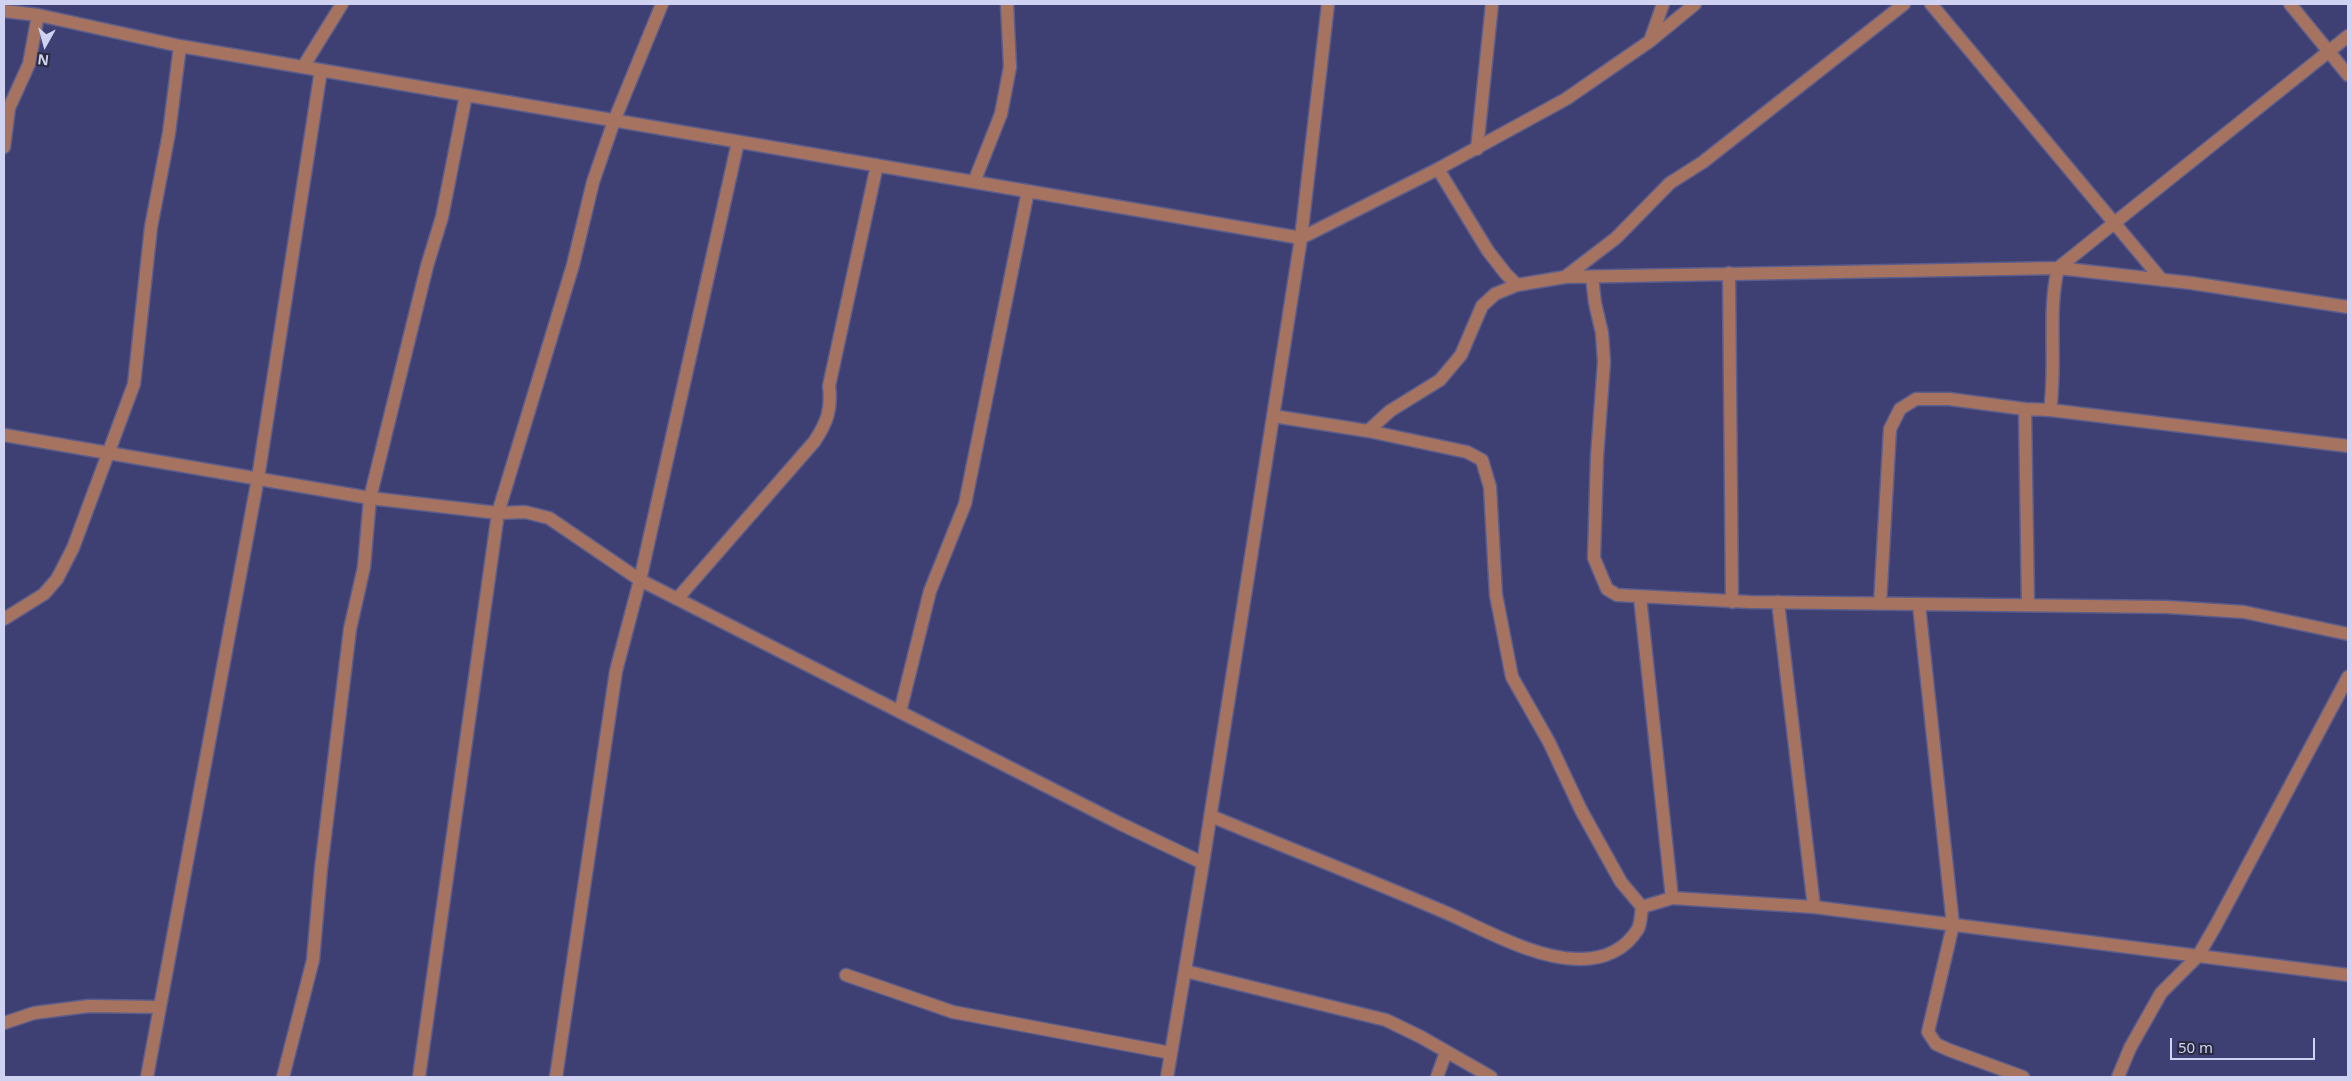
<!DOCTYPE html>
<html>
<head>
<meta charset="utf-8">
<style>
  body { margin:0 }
  #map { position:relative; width:2352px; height:1081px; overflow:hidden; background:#3e4073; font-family:"Noto Sans",sans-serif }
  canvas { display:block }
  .frame { position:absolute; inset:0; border:5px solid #cfd3f1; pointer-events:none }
  .north { position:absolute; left:20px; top:20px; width:50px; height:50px; -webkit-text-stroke:4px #292a41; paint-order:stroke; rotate:187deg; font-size:14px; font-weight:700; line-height:20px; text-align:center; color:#cfd3f1 }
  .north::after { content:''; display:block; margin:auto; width:18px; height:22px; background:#cfd3f1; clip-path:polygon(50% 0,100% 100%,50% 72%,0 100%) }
  .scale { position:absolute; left:2170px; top:1038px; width:145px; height:22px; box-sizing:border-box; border:2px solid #cfd3f1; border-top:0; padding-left:6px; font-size:15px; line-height:18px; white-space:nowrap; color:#cfd3f1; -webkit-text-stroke:4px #292a41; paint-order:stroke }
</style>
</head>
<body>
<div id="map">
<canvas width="2352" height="1081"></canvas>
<div class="frame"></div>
<div class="north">N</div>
<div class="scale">50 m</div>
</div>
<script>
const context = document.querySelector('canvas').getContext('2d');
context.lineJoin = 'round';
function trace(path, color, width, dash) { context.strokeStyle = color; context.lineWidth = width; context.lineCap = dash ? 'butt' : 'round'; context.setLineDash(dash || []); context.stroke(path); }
const minor = new Path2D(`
  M1931,4L2162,280
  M2290,4L2348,75
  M4,11L38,15L180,46L1301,238L1438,169L1566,99L1650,41L1695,4
  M1650,41L1663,4
  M303,67L342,4
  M4,147L9,108L29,64L38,15
  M1477,149L1492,4
  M1438,169L1488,251L1506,274L1517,285
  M974,182L1001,114L1010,67L1007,4
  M1729,273L1732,602
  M1565,277L1616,238L1670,183L1703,162L1904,4
  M1592,277L1595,303L1602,333L1604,362L1597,457L1594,558L1607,589L1617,595L1750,602L2167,607L2244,612L2348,634
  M2025,409L2028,605
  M2050,410C2057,363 2047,314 2058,268L2348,36
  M1273,416L1368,431L1467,452L1482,460L1490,487L1496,595L1512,677L1549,742L1581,810L1621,882L1642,907
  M1368,431L1390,411L1440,380L1461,355L1482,306L1495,294L1517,285L1565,277L2058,268L2191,283L2348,307
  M4,435L370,498L498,513L525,512L549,518L640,580L1121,824L1203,863
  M1640,597L1672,898L1642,907
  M677,599L814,442C827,423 832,409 829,386L877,165
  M1778,602L1814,907
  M1880,604L1890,429L1900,409L1916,399H1949L2025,409L2050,410L2348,446
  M1919,605L1953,925L1928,1032L1936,1044L1949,1050L2023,1077
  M4,619L44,594L57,579L73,548L134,384L151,227L169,133L180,46
  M900,712L930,591L965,504L1028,191
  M1211,816C1290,849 1370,880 1449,914C1487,931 1538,960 1581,959C1604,959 1625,950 1638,929C1641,923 1641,913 1642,907
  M1672,898L1814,907L2348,975
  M1185,971L1386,1020L1421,1037L1491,1077
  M846,975L953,1012L1171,1053
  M4,1023L34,1013L89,1006L159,1007
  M147,1077L258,478L321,70
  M283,1077L313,960L321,869L350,629L364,567L370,498L427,266L442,217L466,95
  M419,1077L498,513L573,265L593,182L614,121L662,4
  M556,1077L616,671L640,580L738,142
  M1167,1077L1203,863L1301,238L1328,4
  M1437,1077L1446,1052
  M2118,1077L2130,1048L2161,993L2198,956L2216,925L2348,677`);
trace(minor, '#5b5d8c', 15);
trace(minor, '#a67360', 12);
</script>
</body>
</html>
